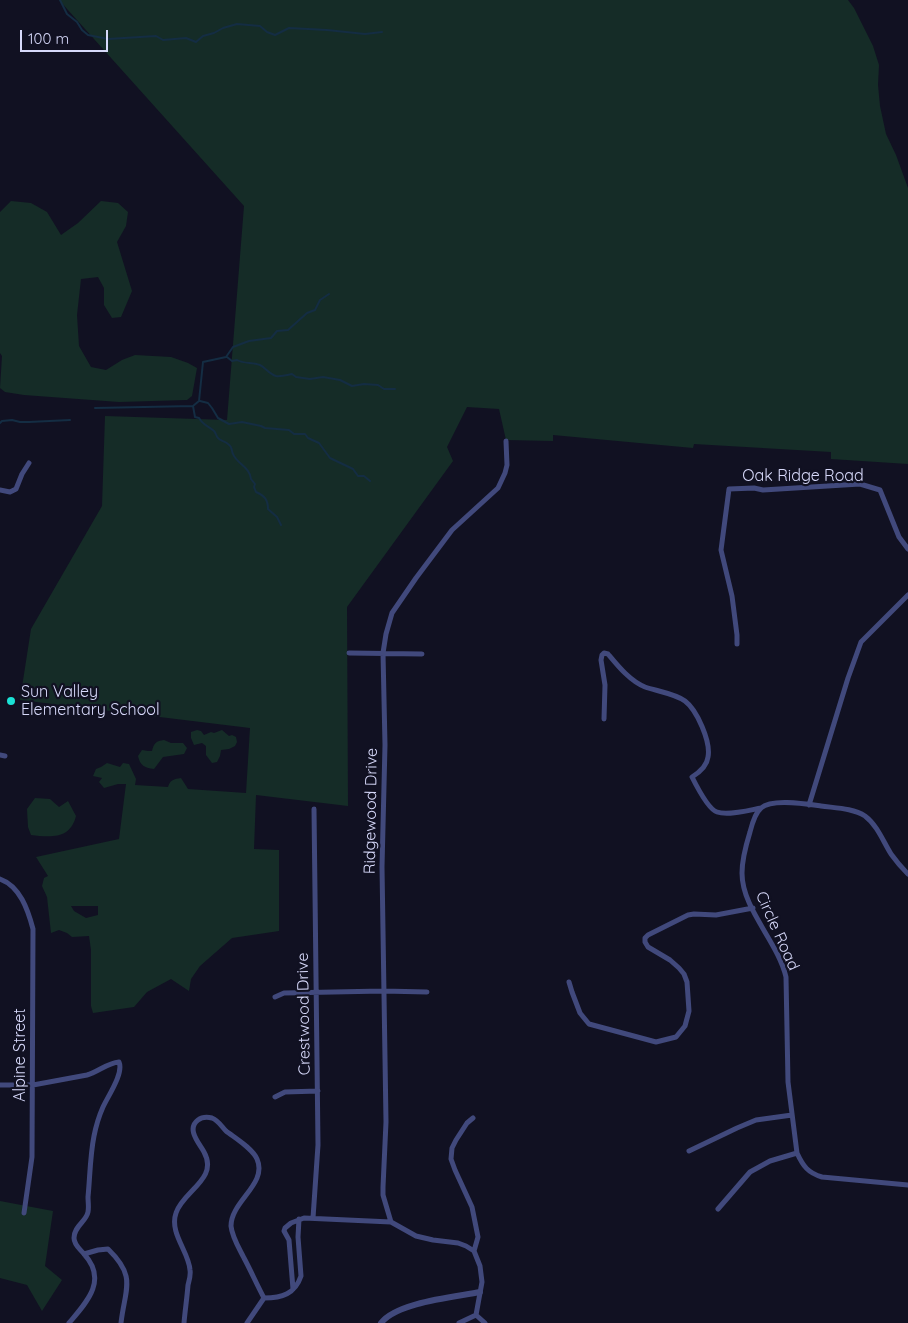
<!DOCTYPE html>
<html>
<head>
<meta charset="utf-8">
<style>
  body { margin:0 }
  #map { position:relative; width:908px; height:1323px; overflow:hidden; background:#112; font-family:Quicksand,sans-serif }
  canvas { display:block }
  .scale { position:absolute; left:20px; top:30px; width:88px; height:22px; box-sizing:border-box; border:2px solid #d7d9fa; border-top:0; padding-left:6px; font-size:15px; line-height:18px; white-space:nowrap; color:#d7d9fa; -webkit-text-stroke:4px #112; paint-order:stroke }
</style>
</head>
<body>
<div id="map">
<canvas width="908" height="1323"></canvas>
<div class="scale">100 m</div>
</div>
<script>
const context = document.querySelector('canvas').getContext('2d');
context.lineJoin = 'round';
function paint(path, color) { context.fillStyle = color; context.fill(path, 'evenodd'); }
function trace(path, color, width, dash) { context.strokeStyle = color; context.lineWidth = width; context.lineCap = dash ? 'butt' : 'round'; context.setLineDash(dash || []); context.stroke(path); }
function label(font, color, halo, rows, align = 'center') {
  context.font = font + ' Quicksand,sans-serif'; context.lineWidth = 4.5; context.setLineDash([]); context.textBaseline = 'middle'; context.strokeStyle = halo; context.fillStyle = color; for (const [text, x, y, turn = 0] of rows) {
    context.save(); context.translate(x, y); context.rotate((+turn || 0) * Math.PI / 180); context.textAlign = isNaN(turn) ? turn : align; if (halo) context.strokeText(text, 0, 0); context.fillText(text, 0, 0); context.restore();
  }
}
paint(new Path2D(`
  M59,0H848L854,8L873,46L879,65L878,85L880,106L886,134L896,155L908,188V464L831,459V452L694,444L693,448L553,435V441L506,440L499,409L467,407L447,447L453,461L347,607L348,806L256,795L254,849L279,850V931L232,938L200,966L191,979L189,991L171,979L147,992L134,1007L93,1013L91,1006V950L89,936L72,937L67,933L59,930L51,933L47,897L42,886L44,878L48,876L36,857L119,839L126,784H118L104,788L99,782L102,778L93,776L96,769L101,767L107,763L120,767L123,763L129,764L136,779L135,785L168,787C170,780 174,779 181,778L188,789L246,793L250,728L20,700L31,629L102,506L105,416L227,420L244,206ZM71,906H98V915L86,918L74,911Z
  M11,201L31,203L47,212L61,235L78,223L101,201L118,203L128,212L126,226L117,242L132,291L121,317L112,318L104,305V288L98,277L81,279L77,315L79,346L91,367L106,370L122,360L135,355L171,357L188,363L197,368L192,396L187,400L119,402L24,395L5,392L0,388L2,356L0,353V212Z
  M197,730L201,731L204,735L211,732L214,733L222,730L229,736L232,735L236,737L237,742L235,746L229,749L221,750L220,756L217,762L212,763L206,755V746L202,743L194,745L191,738V732Z
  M164,740L171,743H183L187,748L184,754L163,757L154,769C144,768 140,765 138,756L142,750L148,751H152C154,743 156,741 164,740Z
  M35,798L50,799L59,807L68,801L76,816C70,840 50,837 31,835L28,827L27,809Z
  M0,1201L53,1211L45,1266L62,1280L42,1311L27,1285L0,1278Z`), '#152c27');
trace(new Path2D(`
  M60,0L67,14L77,22L82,30L88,35L108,39L156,36L163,40L186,38L196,42L203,36L214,33L223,28L237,24L260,26L267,32L275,35L289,28L327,30L365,34L382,32
  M227,357L232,361L237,360C244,364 252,362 260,365C266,368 269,374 276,376C281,377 287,375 292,374L296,377L310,379L323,377L340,380L352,386L364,384L378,385L384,389H395
  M200,401L208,403L212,408L218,418L229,424L242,422L261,426L265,428L289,430L294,434H305L308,438L319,443L330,458L353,469L358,476H364L370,481
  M193,406L195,417L199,418C203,425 208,426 214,431C216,433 216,436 218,438C220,441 225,441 228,444C233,447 231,450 233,454C237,464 250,467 251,479L255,484L254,487L256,492C265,496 268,500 268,509L277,517L281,525
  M95,408L193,406L199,401L203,362L226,357L233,347L249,341L271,338L277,331L288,330L307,313L315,310L320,300L329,294
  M0,423L2,421L12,420L20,422H29L70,420`), '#142d43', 2);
trace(new Path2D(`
  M0,490L10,492L16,489L22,474L29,463
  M737,644V635L732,596L721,550L729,489L754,488L763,490L860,484L880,490L899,537L908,549
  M349,653L422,654
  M604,719L605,685L601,660L602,655L604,653L608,654C618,666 630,681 645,687C657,691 676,694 685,701C697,710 711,742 708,757C707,766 700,772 692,777C696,785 708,809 717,812C728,816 750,810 761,808
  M0,755L5,756
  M809,805L848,678L861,642L908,595
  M908,874C902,868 896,861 891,854C883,841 877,825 865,816C853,808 835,808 821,806C807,804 772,798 761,808C755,813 752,824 750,832C746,845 742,859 742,873C742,909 778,942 786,977L788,1082L797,1153C803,1166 808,1173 822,1177L908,1185
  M0,879C20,886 28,910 33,929L32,1157L24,1213
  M569,982L572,992L580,1013L589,1024L656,1042L676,1037L685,1026L689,1011L687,982L684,974L679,968L670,960L648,947L645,942V938L648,935L688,915L694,914L716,915L753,908
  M275,997L284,993L383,991L427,992
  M0,1085H33L87,1075C98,1072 107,1063 119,1062C124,1073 108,1096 103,1107C99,1116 96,1126 94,1136C90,1156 90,1177 88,1197C88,1202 89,1207 88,1212C86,1222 74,1226 74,1238C74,1245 80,1249 84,1254C108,1280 87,1302 69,1323
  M275,1097L285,1092L318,1091
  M473,1118L467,1123L456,1140L452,1148L451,1159L455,1170L472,1207L478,1237L474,1251L480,1266L482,1282L476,1315
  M689,1151L737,1128L756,1120L792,1115
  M718,1209L750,1172L770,1161L797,1153
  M313,1218L318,1145L314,809
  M391,1222L383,1195V1187L386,1122L382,867L385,745L383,653L386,634L392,613L416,578L452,530L498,488L505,473L507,465L506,441
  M84,1254L98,1250L108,1249C137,1277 125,1288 121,1323
  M293,1289L289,1240L284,1231L285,1228L291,1223L304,1218L391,1222L416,1236L433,1240L458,1243L466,1246L474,1251
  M264,1298C282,1298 295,1294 301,1276L298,1237L299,1219
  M184,1323C185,1311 187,1298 188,1285C189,1281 191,1275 190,1270C189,1252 169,1233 176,1213C183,1191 219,1179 204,1152C199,1143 186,1129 198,1120C202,1117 208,1117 212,1118C218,1120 222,1127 226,1131C235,1138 252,1148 257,1159C268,1184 231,1201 231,1226C232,1237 239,1248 244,1258C251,1271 257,1285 264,1298L247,1323
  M459,1323L476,1315L485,1323`), '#41497c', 5);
trace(new Path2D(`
  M381,1323C397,1302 455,1297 480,1292`), '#41497c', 6);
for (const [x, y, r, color] of [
  [11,701,5,"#1be2d6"]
]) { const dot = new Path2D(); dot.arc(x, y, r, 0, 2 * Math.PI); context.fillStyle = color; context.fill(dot); trace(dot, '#112', 2); }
label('16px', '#d7d9fa', '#112', [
  ["Oak Ridge Road",803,476],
  ["Ridgewood Drive",371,811,-89],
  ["Circle Road",777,931,66],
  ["Crestwood Drive",304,1014,-91],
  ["Alpine Street",20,1055,-90]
]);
label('16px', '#d7d9fa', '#112', [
  ["Sun Valley",21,692],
  ["Elementary School",21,710]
], 'left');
</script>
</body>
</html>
